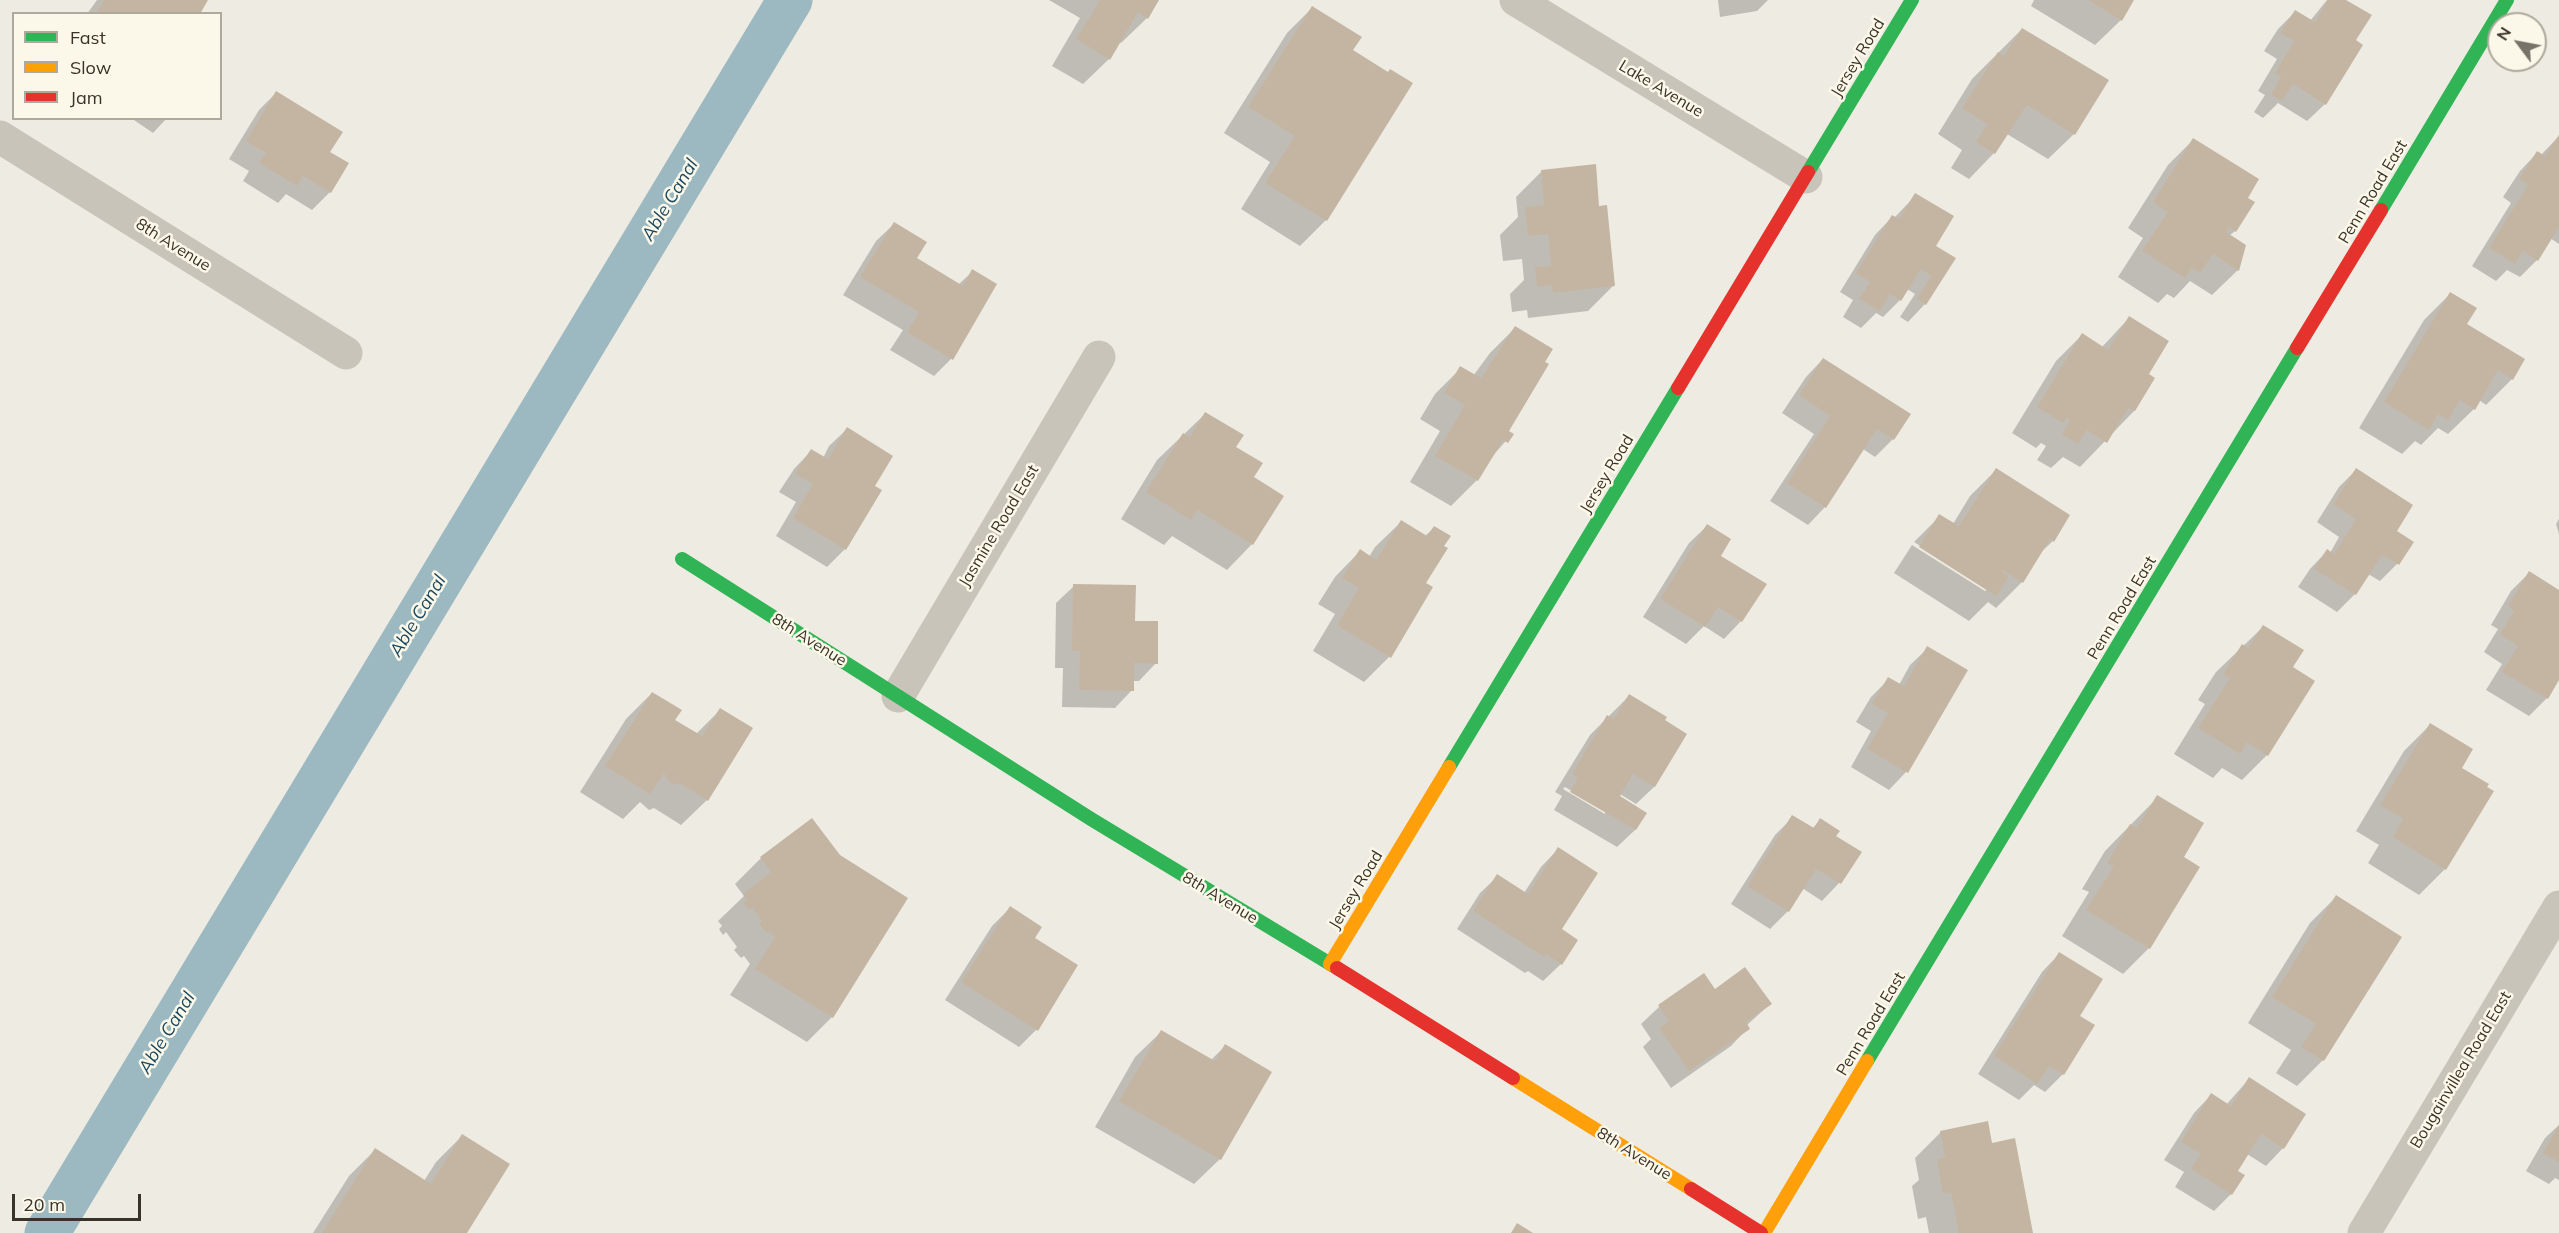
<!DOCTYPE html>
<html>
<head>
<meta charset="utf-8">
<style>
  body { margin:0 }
  #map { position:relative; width:2559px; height:1233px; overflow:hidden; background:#eeece2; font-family:Mulish,sans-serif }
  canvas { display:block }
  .legend { position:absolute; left:12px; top:12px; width:210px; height:108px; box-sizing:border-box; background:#fbf8e9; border:2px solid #ada99c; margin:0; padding:8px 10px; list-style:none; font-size:18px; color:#393228 }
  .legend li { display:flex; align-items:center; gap:12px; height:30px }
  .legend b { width:30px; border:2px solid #ada99c }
  .north { position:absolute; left:2487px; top:12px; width:60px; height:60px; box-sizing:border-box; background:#fbf8e9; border:2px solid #ada99c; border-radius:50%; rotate:302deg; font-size:16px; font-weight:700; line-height:24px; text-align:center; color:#393228 }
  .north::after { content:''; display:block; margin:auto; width:21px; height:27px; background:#787369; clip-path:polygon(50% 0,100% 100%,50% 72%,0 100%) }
  .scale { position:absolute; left:12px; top:1194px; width:129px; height:27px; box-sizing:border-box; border:3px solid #393228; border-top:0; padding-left:8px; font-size:18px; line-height:21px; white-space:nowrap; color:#393228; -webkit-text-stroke:4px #fbf8e9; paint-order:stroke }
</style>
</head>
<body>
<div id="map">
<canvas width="2559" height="1233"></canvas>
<ul class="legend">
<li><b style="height:8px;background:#30b455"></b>Fast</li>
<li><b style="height:8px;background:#ff9f0a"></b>Slow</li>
<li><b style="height:8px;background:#e5322d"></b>Jam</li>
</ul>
<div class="north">N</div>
<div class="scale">20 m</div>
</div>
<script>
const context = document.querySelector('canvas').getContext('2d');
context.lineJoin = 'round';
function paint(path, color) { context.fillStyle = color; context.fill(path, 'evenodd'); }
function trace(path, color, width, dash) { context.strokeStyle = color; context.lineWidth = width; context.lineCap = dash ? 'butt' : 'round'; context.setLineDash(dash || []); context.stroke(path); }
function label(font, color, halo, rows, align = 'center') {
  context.font = font + ' Mulish,sans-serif'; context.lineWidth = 5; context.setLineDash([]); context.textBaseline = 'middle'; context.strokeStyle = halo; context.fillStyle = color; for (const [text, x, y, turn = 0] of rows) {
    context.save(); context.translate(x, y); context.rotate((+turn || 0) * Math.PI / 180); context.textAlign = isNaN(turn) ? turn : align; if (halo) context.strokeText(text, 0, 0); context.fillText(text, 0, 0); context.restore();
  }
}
paint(new Path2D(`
  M97,0H206L198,14H87Z
  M1049,0H1157L1147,18L1121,43L1119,42L1109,59L1083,84L1052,66L1080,18Z
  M1718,0H1768L1757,11L1720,17Z
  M2034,0H2133L2121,20L2095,45L2031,6Z
  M2327,0H2343L2354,41L2325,104L2307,121L2278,103L2263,118L2254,112L2265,95L2258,91L2277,59L2264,51L2278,29L2295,12L2310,21Z
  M1312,8L1351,51L1326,220L1300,246L1241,209L1270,162L1224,133L1287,33Z
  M2022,29L2074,134L2048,159L2007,134L1994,153L1969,179L1951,168L1962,150L1938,134L1972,79Z
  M276,93L328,152L330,192L312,210L286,194L278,203L243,181L249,171L229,159L259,110Z
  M131,118H167L153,133Z
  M2559,136V244L2550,238L2537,260L2520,277L2507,270L2496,281L2472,266L2511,203L2503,197L2520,171L2537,153L2541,155Z
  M2193,140L2246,198L2235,231L2229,236L2238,270L2212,295L2190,281L2174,298L2167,294L2158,303L2118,277L2143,238L2128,228L2168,165Z
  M1542,171L1598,207L1614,285L1588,311L1528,318L1527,310L1512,312L1510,294L1524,280L1522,259L1503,261L1500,235L1518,217L1516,197Z
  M1916,195L1934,247L1953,259L1925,304L1908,322L1900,317L1915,294L1907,289L1900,300L1883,317L1876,313L1861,328L1843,317L1853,300L1840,292L1875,235L1892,217L1894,218Z
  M894,224L915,259L958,285L973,271L951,359L934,376L890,350L903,330L843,295L876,241Z
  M2450,294L2464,325L2512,379L2486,405L2479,400L2474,409L2448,434L2438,428L2421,445L2415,441L2402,454L2359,428L2424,320Z
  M2129,318L2147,374L2134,411L2080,467L2063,457L2051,468L2037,460L2046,446L2041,443L2036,448L2012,433L2056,361L2082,335L2102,347Z
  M1515,328L1507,431L1512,434L1490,459L1477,480L1451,506L1410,482L1440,431L1420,419L1435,394L1461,368L1473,376L1490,353Z
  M1823,359L1909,414L1893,439L1875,457L1863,449L1825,507L1808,525L1770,501L1814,434L1782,413L1806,377Z
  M1205,414L1234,448L1252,478V544L1227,570L1172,536L1164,545L1121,519L1157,460Z
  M847,429L873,486L880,490L845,549L827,567L776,536L796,502L779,492L794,469L811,451L823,458L829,446Z
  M1996,470L2053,541L2039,554L2022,582L1996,608L1988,602L1969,621L1894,573L1912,545L1985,591L1987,589L1914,542L1940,516L1953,524L1970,496Z
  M2356,470L2395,532L2397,564L2380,581L2368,574L2355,594L2337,612L2298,587L2310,569L2327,551L2330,553L2339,537L2317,522L2339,487Z
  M2559,519V534L2556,524Z
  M1401,522L1425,536L1434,528L1424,584L1389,657L1364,682L1313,651L1335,614L1318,604L1335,577L1360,551L1369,557L1375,547Z
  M1707,526L1741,621L1724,639L1704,626L1686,644L1643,617L1689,543Z
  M2529,573L2559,592V678L2547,698L2529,716L2486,690L2502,664L2484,652L2498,629L2491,625L2511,591Z
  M1074,586L1134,622L1156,663L1139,681H1133L1132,690L1115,708L1062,707L1063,668H1055L1056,603Z
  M2263,627L2291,668L2267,755L2242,780L2222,768L2213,778L2174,754L2205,704L2198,700L2216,672Z
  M1928,648L1966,670L1906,772L1889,790L1851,767L1871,731L1856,722L1871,697L1889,679L1899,685L1910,665Z
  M652,693L673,720L696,734L720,710L707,800L681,825L654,808L649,810L640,802L623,819L580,792L626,719Z
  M1629,696L1685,734L1654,787L1636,804L1620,794L1618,797L1645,813L1635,830L1617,847L1554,810L1562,796L1555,792L1590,735ZM1565,787L1605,811V814L1563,789Z
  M2430,725L2460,768L2445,869L2419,895L2368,863L2379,845L2356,831L2404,751Z
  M2158,797L2181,857L2149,948L2123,974L2062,936L2089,892L2082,889L2105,851Z
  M1793,817L1812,829L1820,820L1834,836L1860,852L1839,883L1822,901L1802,888L1788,911L1770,929L1731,904L1775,835Z
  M811,820L832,1017L807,1042L730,995L750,964L744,956L741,958L734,950L737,947L726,932L723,935L719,929L722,926L718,921L744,896L735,884L761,858Z
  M1558,849L1561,964L1543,981L1528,971L1525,973L1457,929L1480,893L1498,876L1524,893L1541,867Z
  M2336,897L2400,938L2323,1060L2297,1086L2276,1073L2291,1050L2248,1023L2310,923Z
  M1010,908L1033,939L1036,1030L1019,1047L945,1000L992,926Z
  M2059,954L2078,1016L2093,1026L2063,1074L2045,1092L2034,1085L2019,1100L1978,1074L2042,972Z
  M1704,975L1715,991L1770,1004L1746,1026L1748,1028L1731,1046L1671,1088L1643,1047L1651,1039L1641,1024L1659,1007Z
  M1161,1032L1210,1061L1225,1046L1220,1159L1194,1184L1095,1127L1135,1057Z
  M2249,1079L2283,1148L2266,1166L2247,1154L2236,1171L2231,1194L2214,1211L2175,1187L2184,1172L2164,1160L2194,1113L2211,1095L2226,1105Z
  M2559,1125V1180L2555,1178L2549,1184L2526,1171L2545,1138Z
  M1941,1132L1991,1145L2031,1233H1929L1926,1217L1918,1219L1912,1186L1919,1180L1915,1158Z
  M462,1136L465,1233H313L349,1176L375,1150L424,1181L436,1162Z`), '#0003');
trace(new Path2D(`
  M47,1233L790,0`), '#9cb8c1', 45);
paint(new Path2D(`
  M104,0H208L200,14H96Z
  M1100,0H1159L1148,19L1138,12L1110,60L1076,39Z
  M2088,0H2134L2122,21Z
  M2328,0H2346L2372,15L2356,40L2363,45L2326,105L2293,84L2282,101L2271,94L2281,77L2275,73L2294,41L2280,33L2295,10L2315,22Z
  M1312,6L1362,37L1353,50L1388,72L1390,69L1413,83L1327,221L1265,183L1295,136L1248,107Z
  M2022,28L2109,80L2075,135L2027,105L1995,154L1976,142L1987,124L1962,108L1998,52L2004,56Z
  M276,91L343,132L330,152L349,163L331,193L303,176L297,186L259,163L266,153L246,141Z
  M2559,135V227L2538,261L2523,251L2515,264L2489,248L2528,185L2519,179L2537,151L2545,156Z
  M2193,138L2259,179L2248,198L2255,202L2236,232L2229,227L2226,232L2246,245L2239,271L2213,254L2200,273L2191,268L2185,278L2142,251L2168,212L2153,202Z
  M1596,164L1599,206L1607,205L1615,286L1553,293L1552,285L1537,287L1535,267L1551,266L1548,234L1528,236L1525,207L1544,205L1541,170Z
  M1915,193L1954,216L1936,246L1956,258L1926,305L1917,299L1931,276L1921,269L1901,301L1890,294L1880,311L1859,299L1870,282L1856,273L1892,215L1899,219Z
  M894,222L927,242L917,258L963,286L972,269L997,284L953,360L907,332L919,312L860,277Z
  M2450,292L2477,308L2467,324L2525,359L2513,380L2498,370L2475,410L2460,400L2448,420L2438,414L2429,430L2384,402Z
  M2129,316L2169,341L2149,374L2155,378L2135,411L2128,408L2107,443L2087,430L2078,444L2062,434L2070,420L2067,418L2063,423L2037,407L2082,333L2108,350Z
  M1515,326L1553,349L1545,362L1549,364L1509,431L1514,434L1508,443L1503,440L1478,481L1435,456L1465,405L1444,393L1460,366L1481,378Z
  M1823,358L1911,414L1894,440L1877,429L1826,508L1787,483L1830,416L1799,395Z
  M1205,412L1244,435L1236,447L1263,463L1254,477L1284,496L1253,545L1197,510L1191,520L1146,492L1183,433L1190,437Z
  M847,427L893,456L875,486L882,490L846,550L793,518L813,484L795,474L811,449L828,459Z
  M1996,468L2070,515L2054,542L2050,539L2023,583L2003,570L2002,572L2009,576L1996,596L1919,547L1939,514L1959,526Z
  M2356,468L2413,505L2397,531L2414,542L2399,565L2382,555L2356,595L2314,569L2327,549L2334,554L2356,519L2333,504Z
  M1401,520L1427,536L1434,526L1451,536L1444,546L1448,548L1426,583L1433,587L1391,658L1337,625L1359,588L1342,578L1360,549L1376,560Z
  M1707,524L1731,539L1721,556L1767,584L1742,622L1718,607L1705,627L1660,599Z
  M2529,571L2559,590V680L2548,699L2502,672L2518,646L2500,634L2514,611L2508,606Z
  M1073,584L1136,585L1135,621H1158V664L1134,663V691L1079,690L1080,651H1072Z
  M2263,625L2304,650L2293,667L2315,681L2268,756L2247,742L2240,754L2198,728L2230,678L2223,674L2242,644L2248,648Z
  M1927,646L1968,670L1908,773L1867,749L1888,713L1872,704L1888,677L1904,686Z
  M652,692L682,710L675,720L702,736L720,708L753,728L708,801L680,783L675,785L667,779L664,773L650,794L605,766Z
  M1629,694L1667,717L1665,720L1687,734L1655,787L1633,774L1620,796L1647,813L1636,830L1570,792L1578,778L1572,774L1607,715L1614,719Z
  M2430,723L2473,749L2462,768L2489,784L2487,787L2494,791L2446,870L2393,837L2403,819L2380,805Z
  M2157,795L2204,823L2184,857L2200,867L2150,949L2086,910L2114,866L2107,863L2130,824L2137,828Z
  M1792,815L1814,828L1820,818L1840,831L1836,836L1862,852L1841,884L1816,869L1789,912L1747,886Z
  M812,818L840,855L908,898L833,1018L755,969L775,937L770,931L767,933L759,924L762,921L752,907L749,910L743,903L747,900L743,894L771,872L760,857Z
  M1558,847L1598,873L1562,929L1578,940L1562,965L1546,954L1544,957L1473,911L1497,874L1528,894Z
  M2336,895L2402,937L2324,1061L2301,1047L2316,1024L2272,997Z
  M1010,906L1042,927L1035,938L1078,965L1038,1031L961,982Z
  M2059,952L2103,979L2080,1016L2095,1025L2064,1075L2049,1066L2037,1084L1994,1056Z
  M1745,967L1772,1004L1746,1022L1750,1029L1689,1071L1659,1028L1669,1021L1658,1005L1704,973L1715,989Z
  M1161,1030L1215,1061L1225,1044L1272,1072L1221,1160L1119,1101Z
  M2249,1077L2306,1114L2284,1149L2261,1134L2238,1171L2245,1175L2232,1195L2191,1169L2201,1154L2181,1142L2211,1093L2231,1106Z
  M1988,1121L1992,1143L2015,1138L2033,1233H1959L1951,1192L1943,1194L1937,1159L1945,1158L1940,1131Z
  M2559,1125V1162L2543,1153Z
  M462,1134L510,1164L467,1233H322L375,1148L431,1184Z
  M1517,1223L1533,1233H1511Z`), '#c4b5a2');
trace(new Path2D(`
  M1516,0L1806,177
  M0,137L346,353
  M898,696L1099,357
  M2364,1233L2559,907`), '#c8c4ba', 33);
trace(new Path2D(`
  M1808,172L1912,0
  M2381,210L2507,0
  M682,559L1091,819L1337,968
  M1449,767L1678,388
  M1867,1061L2297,348`), '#30b455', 14);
trace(new Path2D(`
  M1330,964L1449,767
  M1513,1078L1691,1189
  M1764,1233L1867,1061`), '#ff9f0a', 14);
trace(new Path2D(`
  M2297,348L2381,210
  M1678,388L1808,172
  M1337,968L1513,1078
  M1691,1189L1761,1233`), '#e5322d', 14);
label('16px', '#393228', '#fbf8e9', [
  ["Jersey Road",1858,58,-59],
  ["Lake Avenue",1661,89,31],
  ["Penn Road East",2373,192,-59],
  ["8th Avenue",173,245,32],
  ["Jersey Road",1607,474,-59],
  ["Jasmine Road East",999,526,-59],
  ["Penn Road East",2122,608,-59],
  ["8th Avenue",809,640,32],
  ["Jersey Road",1356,890,-59],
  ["8th Avenue",1220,898,31],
  ["Penn Road East",1871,1024,-59],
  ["Bougainvillea Road East",2461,1070,-59],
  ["8th Avenue",1634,1154,32]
]);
label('italic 18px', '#1a475e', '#fbf8e9', [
  ["Able Canal",670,200,-59],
  ["Able Canal",418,616,-59],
  ["Able Canal",167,1033,-59]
]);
</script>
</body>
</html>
